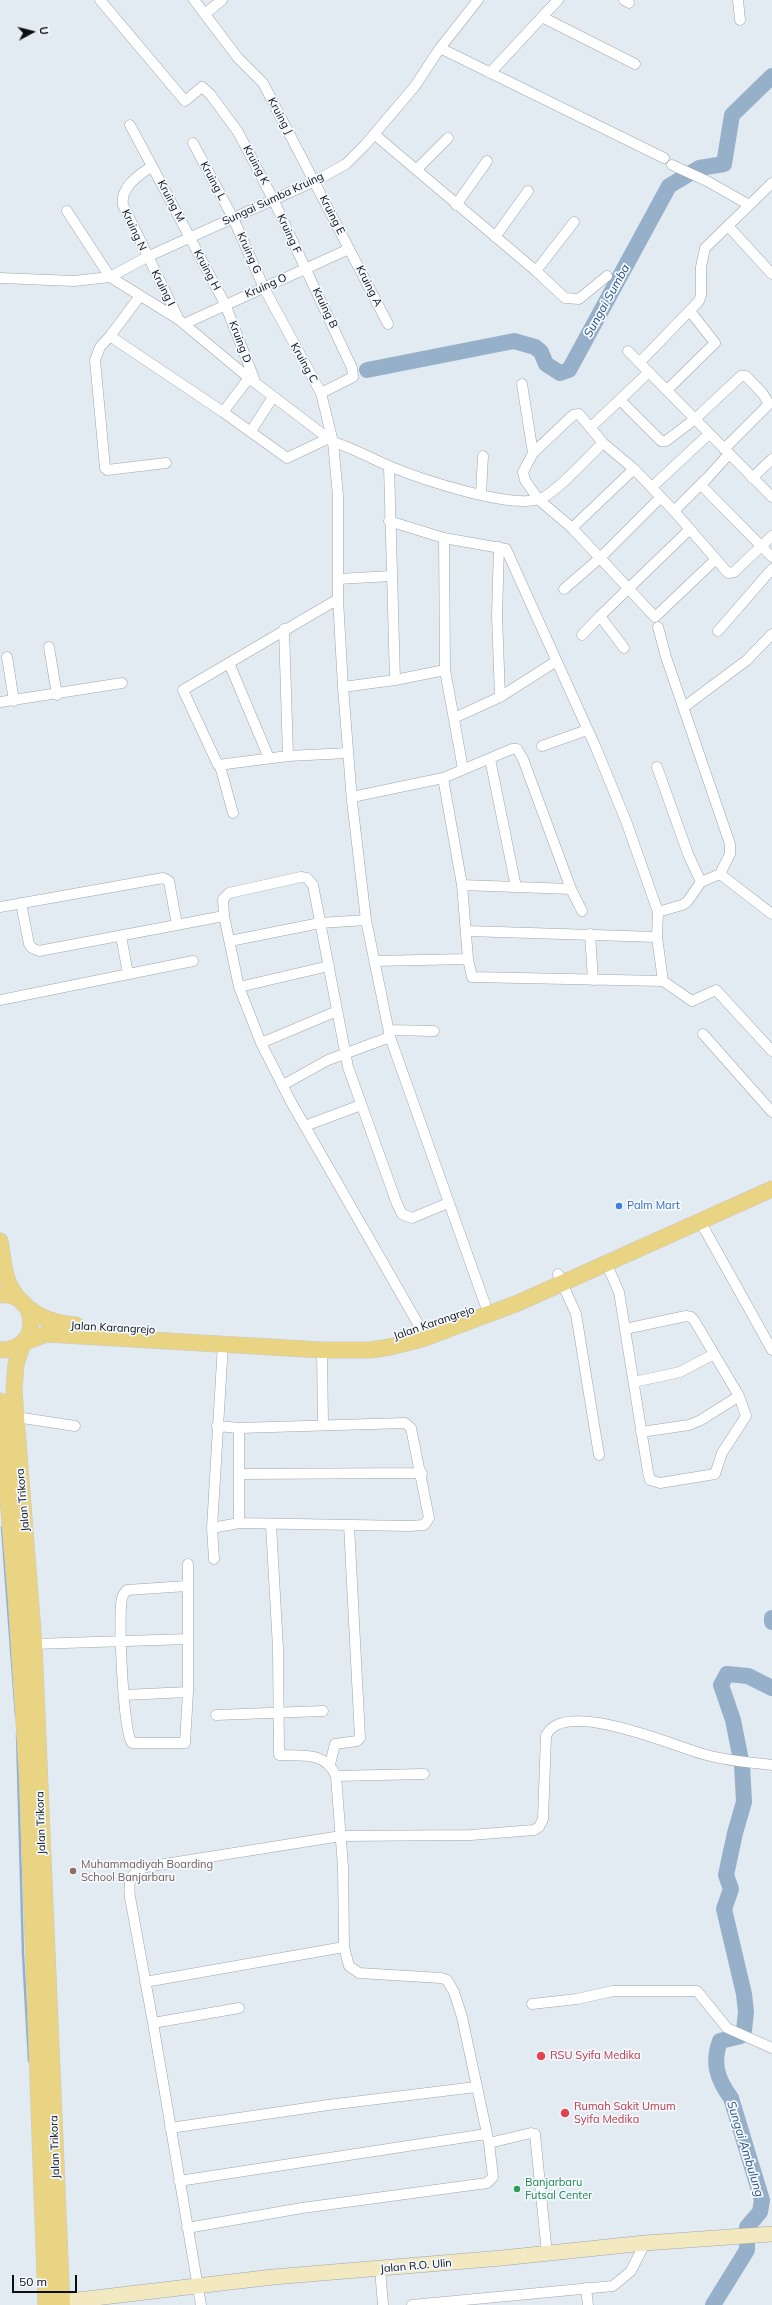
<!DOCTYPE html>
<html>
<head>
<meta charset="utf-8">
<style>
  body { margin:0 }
  #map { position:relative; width:772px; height:2305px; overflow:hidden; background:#e3ebf2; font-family:Mulish,sans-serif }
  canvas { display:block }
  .north { position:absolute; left:12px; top:12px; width:40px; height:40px; -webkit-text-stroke:3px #f2f8fe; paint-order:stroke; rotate:83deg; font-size:11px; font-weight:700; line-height:16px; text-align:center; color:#0c0e10 }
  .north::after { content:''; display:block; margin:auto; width:14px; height:18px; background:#0c0e10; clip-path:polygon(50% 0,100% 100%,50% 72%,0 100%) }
  .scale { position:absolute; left:12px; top:2275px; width:65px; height:18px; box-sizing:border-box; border:2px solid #0c0e10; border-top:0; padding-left:5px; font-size:12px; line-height:14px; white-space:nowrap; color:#0c0e10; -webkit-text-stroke:3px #f2f8fe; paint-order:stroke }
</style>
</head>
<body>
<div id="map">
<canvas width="772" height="2305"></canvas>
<div class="north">U</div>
<div class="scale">50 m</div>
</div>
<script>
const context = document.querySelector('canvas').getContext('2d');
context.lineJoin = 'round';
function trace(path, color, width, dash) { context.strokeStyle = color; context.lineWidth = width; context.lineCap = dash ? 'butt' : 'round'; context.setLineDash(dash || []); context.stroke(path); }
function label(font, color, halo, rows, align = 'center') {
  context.font = font + ' Mulish,sans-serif'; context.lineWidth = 3.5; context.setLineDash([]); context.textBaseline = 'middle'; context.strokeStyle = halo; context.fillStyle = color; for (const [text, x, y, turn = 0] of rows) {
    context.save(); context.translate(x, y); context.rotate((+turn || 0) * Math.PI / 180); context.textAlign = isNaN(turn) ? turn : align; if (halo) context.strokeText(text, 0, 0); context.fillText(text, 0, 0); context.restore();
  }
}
trace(new Path2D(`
  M2,1527L16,1717
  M17,1734L23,1954L29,2061`), '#97b0ca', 2.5);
trace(new Path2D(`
  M367,370L514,341L535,347L541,352L546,364L560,373L569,370L669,186L699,168L724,164L732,115L772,76
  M772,1618V1622
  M713,2305L747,2250V2227L760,2212L762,2200L731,2098C717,2079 712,2063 720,2041L741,2036L744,2031L746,2012L744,1994L724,1909L731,1889L726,1875L735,1833L744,1802L742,1765L733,1720L721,1685L727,1674L748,1676L772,1688`), '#97b0ca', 16);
const minor = new Path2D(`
  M100,0L185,101L202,87L210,94L238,132L273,199L352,368L353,377L321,393
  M194,0L238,58L263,83L388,324
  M624,0L629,3
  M738,0L740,20
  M206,13L222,0
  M542,17L558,0
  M440,48L664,158
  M490,73L542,17L635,64
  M130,125L152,166C139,175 120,187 123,205L178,318
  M374,134L536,271L565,298L579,299L607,276
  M193,143L233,218L264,288L321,393L333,442L338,496V599L343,687L352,801L366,920L390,1037L485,1304
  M672,165L707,181L749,205
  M152,166L225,304L255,381
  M416,170L448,138
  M456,205L487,161
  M67,211L110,277L178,319L249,378L333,442C353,448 370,458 389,466C418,478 514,511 542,498C560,489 588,457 603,443
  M728,226L772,274
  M495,237L528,191
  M536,271L574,222
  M0,278L74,281L110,277L147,257L315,181L346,164L365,145L415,86L440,48L478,0
  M140,296L110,336L223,412L287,458L327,439
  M184,324L349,249
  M110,336L100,347L95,360L105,468L107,470L166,463
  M628,351L772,497
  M640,362L699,301L701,295V267L705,248L772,183
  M522,384L532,447L533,453L523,472L525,480L538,499L572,528L655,617L716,559
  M667,390L715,343L690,311
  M620,400L661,441H666L695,419L741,376H746L763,394L769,404L724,449
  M223,412L249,378
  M591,427L649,372
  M251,431L273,397
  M533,453L573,415L579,414L603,443L634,469L674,511L728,573L734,572L772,536
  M729,454L701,485L772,557
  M389,466L395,680
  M752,478L772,459
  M652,487L709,434
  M481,494L483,456
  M674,511L705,480
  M389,521L444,538L506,549L596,748L626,821L658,912
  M572,528L634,469
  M444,538L445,670L463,769
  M499,547L497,615L500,697
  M338,579L391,576
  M564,589L600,558L661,497
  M338,599L183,690L218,765L288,756L348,753
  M658,627L666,657L730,844V854L720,874
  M284,629L288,756
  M718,631L772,569
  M582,635L600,616
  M49,647L57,695
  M624,648L600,616L690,529
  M7,657L14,701
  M229,663L269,758
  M343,687L395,680L445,670
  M0,702L122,683
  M684,707L747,660L772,634
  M454,718L500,697L555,662
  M542,746L587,730
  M490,759L516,887
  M220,766L233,813
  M657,767L688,854L701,882
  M443,778L462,885L468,959L472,977L663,981L692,1001L716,990L772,1051
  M352,797L443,778L512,749H517L523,759L571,889L582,911
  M462,885L571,889
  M21,903L29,944L32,948L39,951L224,916L223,899L229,893L301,877L307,878L313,885L348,1067L397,1204L402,1214L412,1218L448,1203
  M0,907L163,878L169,881L177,925
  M224,916L239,987L261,1043L291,1102L421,1329
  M467,931L657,937
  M590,934L593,980
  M121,936L128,974
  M230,941L320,923L366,920
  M375,961L468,959
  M663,981L657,937L658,912L682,905L687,902L701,882L720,874L772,914
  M239,987L329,966
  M0,1000L193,961
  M389,1030L434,1031
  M703,1034L772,1112
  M261,1043L337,1011
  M283,1085L328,1060L390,1037
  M305,1126L361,1105
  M700,1221L772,1350
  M606,1263L619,1292L648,1472L650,1480L660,1483L715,1474L722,1453L746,1416L739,1396L694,1320L691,1317L686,1316L625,1329
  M558,1274L576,1314L599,1455
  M322,1350L323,1424
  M634,1382L680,1372L714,1354
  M16,1417L75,1426
  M239,1428V1523
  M641,1432L689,1425L701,1420L739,1396
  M239,1474L422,1473
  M212,1528L223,1344
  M214,1559L212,1528L239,1523L410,1526L424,1525L429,1518L411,1428L405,1423L239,1428L217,1426
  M187,1586L127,1590C124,1593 123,1594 122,1598C118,1615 123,1733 132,1743H185L188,1692V1564
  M34,1644L188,1639
  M124,1695L188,1692
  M216,1715L323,1711
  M330,1764L335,1744L357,1741L360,1738L349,1525
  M336,1776L424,1774
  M145,1982L344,1947
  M532,2004L577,1999L613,1991H697L727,2028L772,2048
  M153,2023L239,2008
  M170,2128L328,2105L476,2087
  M489,2143L531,2133L535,2134L547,2254
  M179,2181L486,2134
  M187,2228L302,2208L487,2183L493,2177L489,2143L462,2017L454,1992L447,1980L441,1978L359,1973L349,1966L344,1947L343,1867L336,1776C325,1751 302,1756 279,1755L278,1648L271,1525
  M380,2269L383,2305
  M586,2288L588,2305
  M201,2305L153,2023L130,1897C128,1882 130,1872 146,1867L341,1836L471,1835L534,1830L539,1827L543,1819L546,1736C562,1697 674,1746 703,1754C725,1761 749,1762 772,1765
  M412,2305L613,2286L631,2271L645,2243`);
const secondary = new Path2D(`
  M61,2302L273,2277L502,2258L645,2243L772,2234`);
const primary = new Path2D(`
  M0,1241C3,1255 3,1273 10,1286C23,1311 49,1324 76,1325
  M0,1295C38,1290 44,1351 0,1350
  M0,1401L16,1597L27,1770L46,2305
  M62,2305L34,1644L14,1391L16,1364L23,1343L46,1334L322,1350H371L390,1347L422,1339L518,1303L772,1189`);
trace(minor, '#9ea5ac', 11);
trace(secondary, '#9ea5ac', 16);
trace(primary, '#cacaca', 17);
trace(minor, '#fff', 10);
trace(secondary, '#f3e9c1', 15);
trace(primary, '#e8d483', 16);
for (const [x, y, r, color] of [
  [619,1206,4,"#3f7fe0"],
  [73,1871,4,"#8d6e63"],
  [541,2056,5,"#e0444e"],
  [565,2113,5,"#e0444e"],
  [517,2189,4,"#2e9e5b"]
]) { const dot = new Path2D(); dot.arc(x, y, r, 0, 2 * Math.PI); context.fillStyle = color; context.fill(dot); trace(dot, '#f2f8fe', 1.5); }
label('11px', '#0c0e10', '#f2f8fe', [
  ["Kruing J",280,116,62],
  ["Kruing K",256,165,62],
  ["Kruing L",213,181,62],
  ["Sungai Sumba Kruing",273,199,-25],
  ["Kruing M",171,201,62],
  ["Kruing E",332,215,63],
  ["Kruing N",134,230,65],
  ["Kruing F",289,234,65],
  ["Kruing G",249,253,66],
  ["Kruing H",207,270,62],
  ["Kruing O",266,286,-24],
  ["Kruing A",369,286,63],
  ["Kruing I",163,288,63],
  ["Kruing B",325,308,64],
  ["Kruing D",240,342,69],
  ["Kruing C",304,363,61],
  ["Jalan Karangrejo",434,1323,-19],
  ["Jalan Karangrejo",113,1328,3],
  ["Jalan Trikora",23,1500,-95],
  ["Jalan Trikora",41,1823,-92],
  ["Jalan Trikora",55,2147,-92],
  ["Jalan R.O. Ulin",416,2266,-5]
]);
label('11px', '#366cbe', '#f2f8fe', [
  ["Palm Mart",627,1206]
], 'left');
label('11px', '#785e54', '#f2f8fe', [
  ["Muhammadiyah Boarding",81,1865],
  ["School Banjarbaru",81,1878]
], 'left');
label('11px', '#be3a42', '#f2f8fe', [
  ["RSU Syifa Medika",550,2056],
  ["Rumah Sakit Umum",574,2107],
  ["Syifa Medika",574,2120]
], 'left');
label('11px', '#27864d', '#f2f8fe', [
  ["Banjarbaru",525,2183],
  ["Futsal Center",525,2196]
], 'left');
label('italic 12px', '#2d547a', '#f2f8fe', [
  ["Sungai Sumba",607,301,-61],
  ["Sungai Ambulung",745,2149,73]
]);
</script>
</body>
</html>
